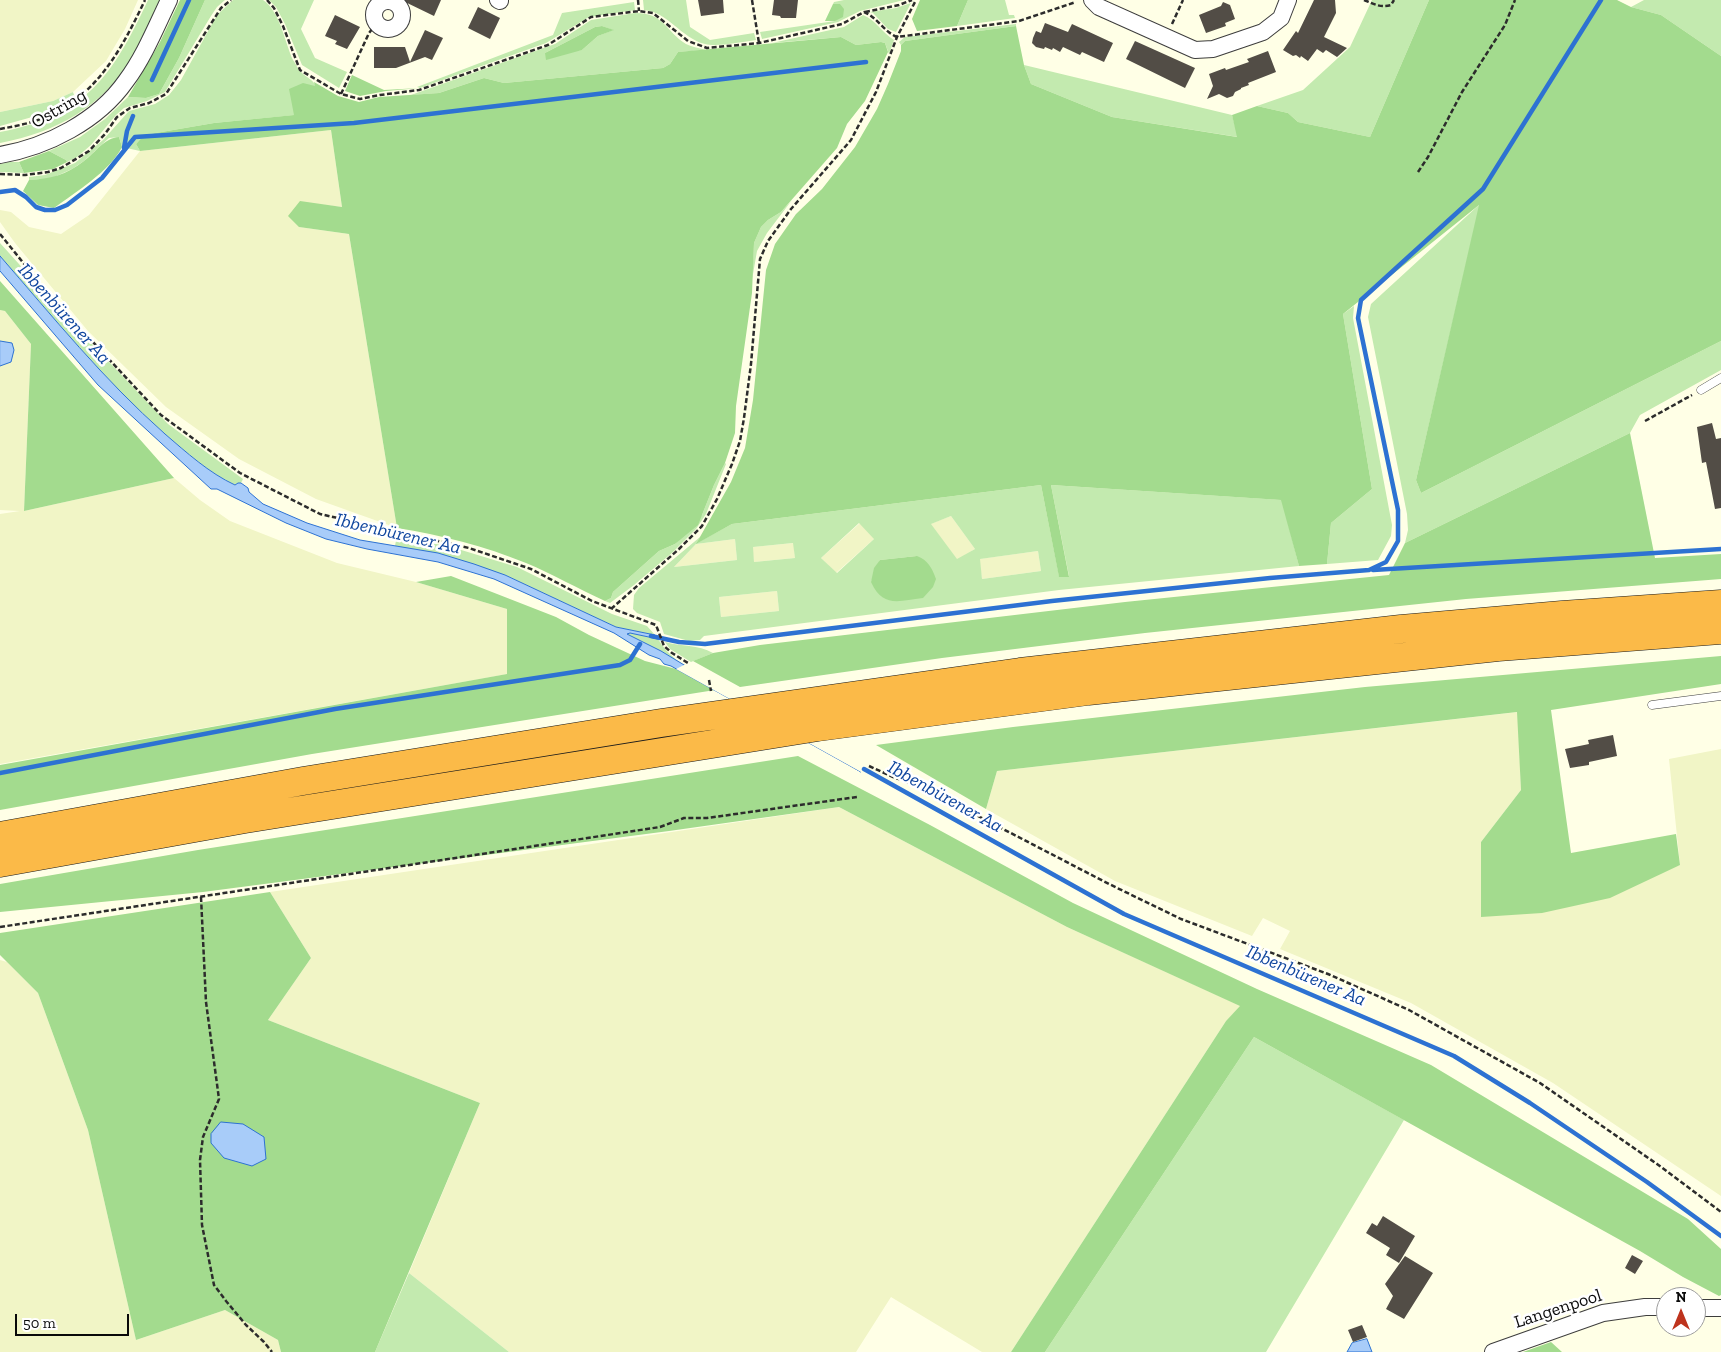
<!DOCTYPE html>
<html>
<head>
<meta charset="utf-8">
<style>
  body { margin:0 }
  #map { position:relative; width:1721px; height:1352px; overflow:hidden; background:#ffffe6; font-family:"Zilla Slab",serif }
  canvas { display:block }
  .north { position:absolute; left:1656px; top:1287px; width:50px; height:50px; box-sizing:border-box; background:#fff; border:1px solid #9d9d9d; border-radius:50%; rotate:0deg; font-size:14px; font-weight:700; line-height:20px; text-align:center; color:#0a0a0a }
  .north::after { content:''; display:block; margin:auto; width:18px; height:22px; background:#be331d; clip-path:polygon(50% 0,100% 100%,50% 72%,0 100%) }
  .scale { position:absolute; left:15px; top:1314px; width:114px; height:22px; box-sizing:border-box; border:2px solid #0a0a0a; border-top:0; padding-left:6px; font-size:15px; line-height:18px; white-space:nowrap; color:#0a0a0a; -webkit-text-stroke:4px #fff; paint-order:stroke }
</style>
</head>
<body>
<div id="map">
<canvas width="1721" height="1352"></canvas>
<div class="north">N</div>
<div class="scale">50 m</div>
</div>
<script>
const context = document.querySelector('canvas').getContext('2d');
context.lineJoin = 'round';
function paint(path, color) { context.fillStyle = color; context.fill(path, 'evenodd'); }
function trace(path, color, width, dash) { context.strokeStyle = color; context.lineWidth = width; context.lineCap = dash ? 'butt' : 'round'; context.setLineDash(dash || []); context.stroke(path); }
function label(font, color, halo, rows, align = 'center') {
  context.font = font + ' "Zilla Slab",serif'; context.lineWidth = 5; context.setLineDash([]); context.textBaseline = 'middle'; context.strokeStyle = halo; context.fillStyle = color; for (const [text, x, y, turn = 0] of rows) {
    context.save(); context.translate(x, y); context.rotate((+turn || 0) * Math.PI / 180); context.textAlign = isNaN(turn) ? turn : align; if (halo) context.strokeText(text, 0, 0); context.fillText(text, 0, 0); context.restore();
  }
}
paint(new Path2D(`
  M0,0H138L125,29L106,61L73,92L53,101L0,112Z
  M331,130L342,207L300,202L299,227L349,234L397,528L316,499L239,459L166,407L88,331L15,243L0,222V210L11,212L29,227L61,234L89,215L140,151Z
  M0,310L5,311L31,344L24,511L174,478L200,500L230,521L337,563L416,582L507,609L508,674L0,764V514L20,511L0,510Z
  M951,516L975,549L957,560L930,524Z
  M860,523L875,538L836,573L821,558Z
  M735,539L737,560L674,567L696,544Z
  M794,543L795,558L754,562L752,547Z
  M1038,551L1041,571L982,579L979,559Z
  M777,591L779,611L721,617L719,597Z
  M1518,712L1521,790L1481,842V916L1680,865L1669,759L1721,749V1196L1553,1083L1411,1003L1280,949L1290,931L1263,918L1252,936L1115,881L986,809L997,771Z
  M839,807L1067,927L1241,1006L1226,1021L1011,1352H982L891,1297L856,1352H509L409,1273L480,1103L268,1020L311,958L270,892Z
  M0,960L7,962L38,993L88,1130L136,1340L225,1310L278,1340L281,1352H0Z`), '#f1f5c6');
paint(new Path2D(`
  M148,0H161C152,19 144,38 134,55C103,107 57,132 0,143V132C86,116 113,75 148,0Z
  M205,0H225L217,7L211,16L165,92L147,101L124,108L116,115L91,145L77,157L67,162L66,160L49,151L80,137L105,119L128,97L146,98L159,94L179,58Z
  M233,0H263C280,11 285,43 293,60C296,64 298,70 302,73C307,78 314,80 316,87L295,115L214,123L144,135L136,144L140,151L122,147L119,137L109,138L84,161L72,169L50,179L29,180V177L45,175L75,163L103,140L129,111L155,104L169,95L181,80L217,15Z
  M269,0H314L301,29L315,58L347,72L339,88L302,65L285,24L276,7Z
  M643,0H686L690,27L710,40L754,33L756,40C741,42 718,47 705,44C681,38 668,12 644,10Z
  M844,0H904L860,11L838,22L762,39L760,32L835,21L840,4H833L834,2Z
  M968,0H1005L1009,15H1014L1015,18L957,26Z
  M1372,0H1429L1370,137L1298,122L1288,113L1257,106L1303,90L1350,47Z
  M1644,0H1721V56L1661,15L1631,7Z
  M634,2L635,10L589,17L546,43L420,88L417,87L553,35L562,13Z
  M911,3L896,32L888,29L873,13L870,12L896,8Z
  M635,13C665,13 665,31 686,44C692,47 700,48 706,50L678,52L670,64L663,68L504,83L484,78L439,93L411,95L555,44L591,20ZM602,26L613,30L598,36L582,50L545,53L595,27Z
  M863,15C876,20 882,33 894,40L889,54L885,43L881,42L856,45L841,37L772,43L844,27Z
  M1016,24V26L905,41L901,45L899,42L905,37Z
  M1024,65L1232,115L1238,137L1112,117L1031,84Z
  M73,92L74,95L43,114L0,126V112L53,101Z
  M9,162H19L24,173L0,172V164Z
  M792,200L767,233L757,251L752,280L754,243L761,227L768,220L781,212Z
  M1480,204L1416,480L1421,493L1721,341V370L1640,415L1630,433L1405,543L1408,530L1407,514L1368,317L1371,304Z
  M0,243L74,325L168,424L243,479L241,483H238L235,485C209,473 186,452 165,434C104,380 53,317 0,256Z
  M1354,306L1353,318L1392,525L1391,536L1378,560L1327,564L1331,523L1372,489L1343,314Z
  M725,463L726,464L706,514L696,529L673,552L634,585L610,603L605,601L611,598L613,592L659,551L675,544L702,515L714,485Z
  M1041,485L1059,576H1069L1051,485L1282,500L1299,566L1059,590L704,636L700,640L689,641L664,634L660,622L637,613L633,609L634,595L639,588L700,537L697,543L732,524ZM951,516L975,549L957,559L931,524ZM859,523L874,539L837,573L821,558ZM735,539L737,560L674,567L696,544ZM793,543L795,558L754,562L753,547ZM1038,551L1041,571L982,579L980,559ZM917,556L871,582L880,560ZM777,591L779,611L721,617L719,597Z
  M397,535L458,549L517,567L612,614L647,626L655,635L616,627L505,575L395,546Z
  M630,633L658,639C667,654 678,661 693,672L661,651L627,634Z
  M665,642C681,647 698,644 713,653L691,662L670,649Z
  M1254,1037L1404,1120L1266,1352H1045Z
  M409,1273L509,1352H375Z`), '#c3eaaf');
paint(new Path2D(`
  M180,0H205L179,58L159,94L146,98L128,97L160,42Z
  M920,0H968L957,26L917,31L912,19Z
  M1429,0H1617L1631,7L1661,15L1721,56V341L1421,493L1416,480L1479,205L1343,314L1372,489L1331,523L1327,564L1299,566L1281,500L1051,485L1069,577H1059L1041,485L732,524L696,544L731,482L745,448L753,400L766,270L775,244L796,214L822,189L855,147L877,109L888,84L901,51V45L905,41L1016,26L1024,65L1031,84L1112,117L1237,137L1232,115L1257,106L1288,113L1298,122L1370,137Z
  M833,4H840L844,9L843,17L835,21H825Z
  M602,26L614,30L598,36L582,50L546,60L545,53L595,27Z
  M841,37L856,45L881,42L885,43L888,52L865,101L847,124L837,148L781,212L768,220L761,227L754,243L752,293L736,406L735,433L725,463L714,485L698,525L675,544L659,551L613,592L611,598L605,601C578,589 553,574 526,563C484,546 441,535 397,528L349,234L299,227L288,216L300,201L342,207L331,130L140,151L136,144L144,135L214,123L294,115L289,89L303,83L315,86L314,82L338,96L359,102L379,97L439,93L484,78L504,83L663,68L670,64L678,52Z
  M352,75L384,90L420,88L386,91L360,96L345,91Z
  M119,137L122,147C110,171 76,192 54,208L38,205L23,191L29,180C50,179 66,175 84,161C96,152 104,138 119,137Z
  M49,151L66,160L67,162L53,169L24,173L19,162Z
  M0,281L174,478L24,511L31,344L5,311L0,310Z
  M1630,433L1655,558L1721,554V579L1466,599L1145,633L942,658L740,687L693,661L713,653L760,645L1125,602L1389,575L1405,543Z
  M917,556C928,560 932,568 936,579L933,587L923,598C898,601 883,608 871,582L874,568L880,560Z
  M451,576L556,617L589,635L645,661L676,669L715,690L312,754L0,810V765L507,674V609L416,582Z
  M1721,656V684L1551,710L1571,853L1676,834L1680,865L1610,898L1542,913L1481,917V842L1521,790L1517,712L997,771L986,809L876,745L1013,727L1365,687Z
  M798,756L930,825L1073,903L1257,989L1431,1065L1688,1219L1721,1249V1295L1719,1296L1683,1277L1640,1251L1254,1037L1045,1352H1011L1226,1021L1240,1006L1067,927L839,807L669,831L203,892L0,912V884L198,850Z
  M270,892L311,958L268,1020L480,1103L375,1352H281L278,1340L225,1310L136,1340L88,1130L38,993L0,955V933Z
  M1551,1342L1562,1352H1523Z`), '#a3db8e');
const water = new Path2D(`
  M0,256C53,317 104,380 165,434C186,452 209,473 235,485L238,483H241L248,488L249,492L263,504L307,523L360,540L438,553L474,564L505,575L616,627L655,635L658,639L630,633L627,634L661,651L861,772L671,666L664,664L660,659L649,655L614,633L494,579L438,562L367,549L326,539L286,523L217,489H211L98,385L0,271Z
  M0,341L12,343L14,350L11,362L0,366Z
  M221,1122L243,1124L264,1137L266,1159L252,1166L224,1158L211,1143V1134Z
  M1367,1339L1372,1352H1347L1352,1343Z`);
paint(water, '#a8ccf9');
trace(water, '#2d72d2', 1);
paint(new Path2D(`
  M686,664L694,669L869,765L861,772L676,669Z`), '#ffffe6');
trace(new Path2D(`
  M152,80L189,0
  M124,148L127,131L133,116
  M0,192L15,190L26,197L36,207L45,210H55L67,205L102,178L135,137L354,123L866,62
  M1373,570L1721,549
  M651,636L679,642L705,644L1052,601L1270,578L1369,570L1386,562L1398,541V510L1358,318L1361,300L1483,189L1601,0
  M864,769L1124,914L1454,1056L1530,1103L1647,1182L1721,1236
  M0,773L335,709L620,665L630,660L640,644`), '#2d72d2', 4.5);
paint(new Path2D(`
  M401,0H441L434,16Z
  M698,0H723L724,13L701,16Z
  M774,0H798L796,18H781L780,16L772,15Z
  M1314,0H1335L1336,13L1324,37L1347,48L1337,57L1326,50L1323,53L1317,49L1308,61L1301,56L1300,58L1296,55L1293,56L1283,50L1296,31L1298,33Z
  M1223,2L1230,5L1235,19L1225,23L1226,26L1206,33L1199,15L1221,6Z
  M478,7L500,18L490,39L468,28Z
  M335,15L360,27L347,49L335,44L337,41L325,36Z
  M1045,23L1068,32L1072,24L1113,43L1104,62L1082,52L1080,55L1063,47L1060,52L1053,48L1052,50L1045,47L1044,49L1036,47L1032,43L1033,38L1036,31L1041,33Z
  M425,30L443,38L432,60L425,57L396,68H374V47H405L410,62Z
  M1135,41L1195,68L1185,88L1126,59Z
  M1268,51L1276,72L1248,83L1249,85L1241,88V89L1235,92L1233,96L1227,98L1219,94L1207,99L1213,86L1209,74L1225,68L1226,70L1249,62L1247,59Z
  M1712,423L1716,439L1721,438V508L1715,509L1706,462L1702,463L1697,427Z
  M1613,735L1617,756L1589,762V765L1570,768L1565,749L1589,744L1588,740Z
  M1383,1216L1415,1236L1399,1263L1386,1255L1390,1248L1366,1233L1372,1223L1377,1226Z
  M1632,1255L1643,1261L1635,1274L1625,1268Z
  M1405,1256L1433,1273L1404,1319L1386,1309L1393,1296L1385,1284Z
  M1362,1325L1367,1337L1353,1342L1348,1330Z`), '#524d46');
const lane = new Path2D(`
  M1701,390L1721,378
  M1652,705L1721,696`);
const street = new Path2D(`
  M498,0L500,1
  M1092,0L1099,7L1195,50L1213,49L1263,32L1281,18L1288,0
  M374 15a14 14 0 1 1 28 0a14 14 0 1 1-28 0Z
  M0,155C47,147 98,121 126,81C144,57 156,27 169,0
  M1696,1308H1721
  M1493,1352L1603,1313L1645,1307H1666`);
const highway = new Path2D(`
  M0,836L303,781L661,723L1020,672L1401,629L1562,615L1721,604
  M0,863L245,819L818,727L1088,691L1498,647L1721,630`);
trace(lane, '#3d3d3d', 9);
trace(street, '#3d3d3d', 18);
trace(highway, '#1b1b1b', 29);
trace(new Path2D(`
  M267,0L274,8L283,26L300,70L341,94L360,99L380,95L419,90L511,58L548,45L591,17L639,11L653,13L688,41L707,48L759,43L842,24L864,12C877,17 883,31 897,37L1019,21L1076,2
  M638,0L639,11
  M752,0L759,43
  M1364,0C1374,4 1380,8 1391,5L1394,0
  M865,12L899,5L912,0
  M1172,24L1183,0
  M341,94L369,33L376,24
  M0,129C16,126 33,123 48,116C99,93 122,48 145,0
  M1418,172L1428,157L1462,92L1505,25L1515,0
  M0,174L25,175L48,172L61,168L89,151L105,134L117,117L130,108L149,103L166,94L221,8L231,0
  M0,234L50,296L161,415L240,473L320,514L469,548L531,569L592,601L656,625L664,646L672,653L688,663
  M1645,421L1692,395
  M611,609L679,549L702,526L717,499L732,464L740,441L744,418L751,364L760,259L768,241L791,209L851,140L876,92L897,37L916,0
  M709,680L711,691
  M869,766L893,777L924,788L1109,884L1181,919L1328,974L1409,1010L1540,1083L1657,1164L1721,1212
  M201,897L206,1002L219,1099L203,1137L200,1160L202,1225L214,1285L226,1301L246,1325L264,1342L272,1352
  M0,927L660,827L684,818H707L857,797`), '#2c2c2c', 2.5, [5, 2.5]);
trace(lane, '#fff', 8);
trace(street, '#fff', 16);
trace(highway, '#fbba48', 28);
label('18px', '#0a0a0a', '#fff', [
  ["Ostring",59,109,-30],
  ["Langenpool",1558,1309,-18]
]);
label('italic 19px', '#10469e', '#fff', [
  ["Ibbenbürener Aa",64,314,48],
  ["Ibbenbürener Aa",398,534,13],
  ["Ibbenbürener Aa",945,797,29],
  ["Ibbenbürener Aa",1306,976,23]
]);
</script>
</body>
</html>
